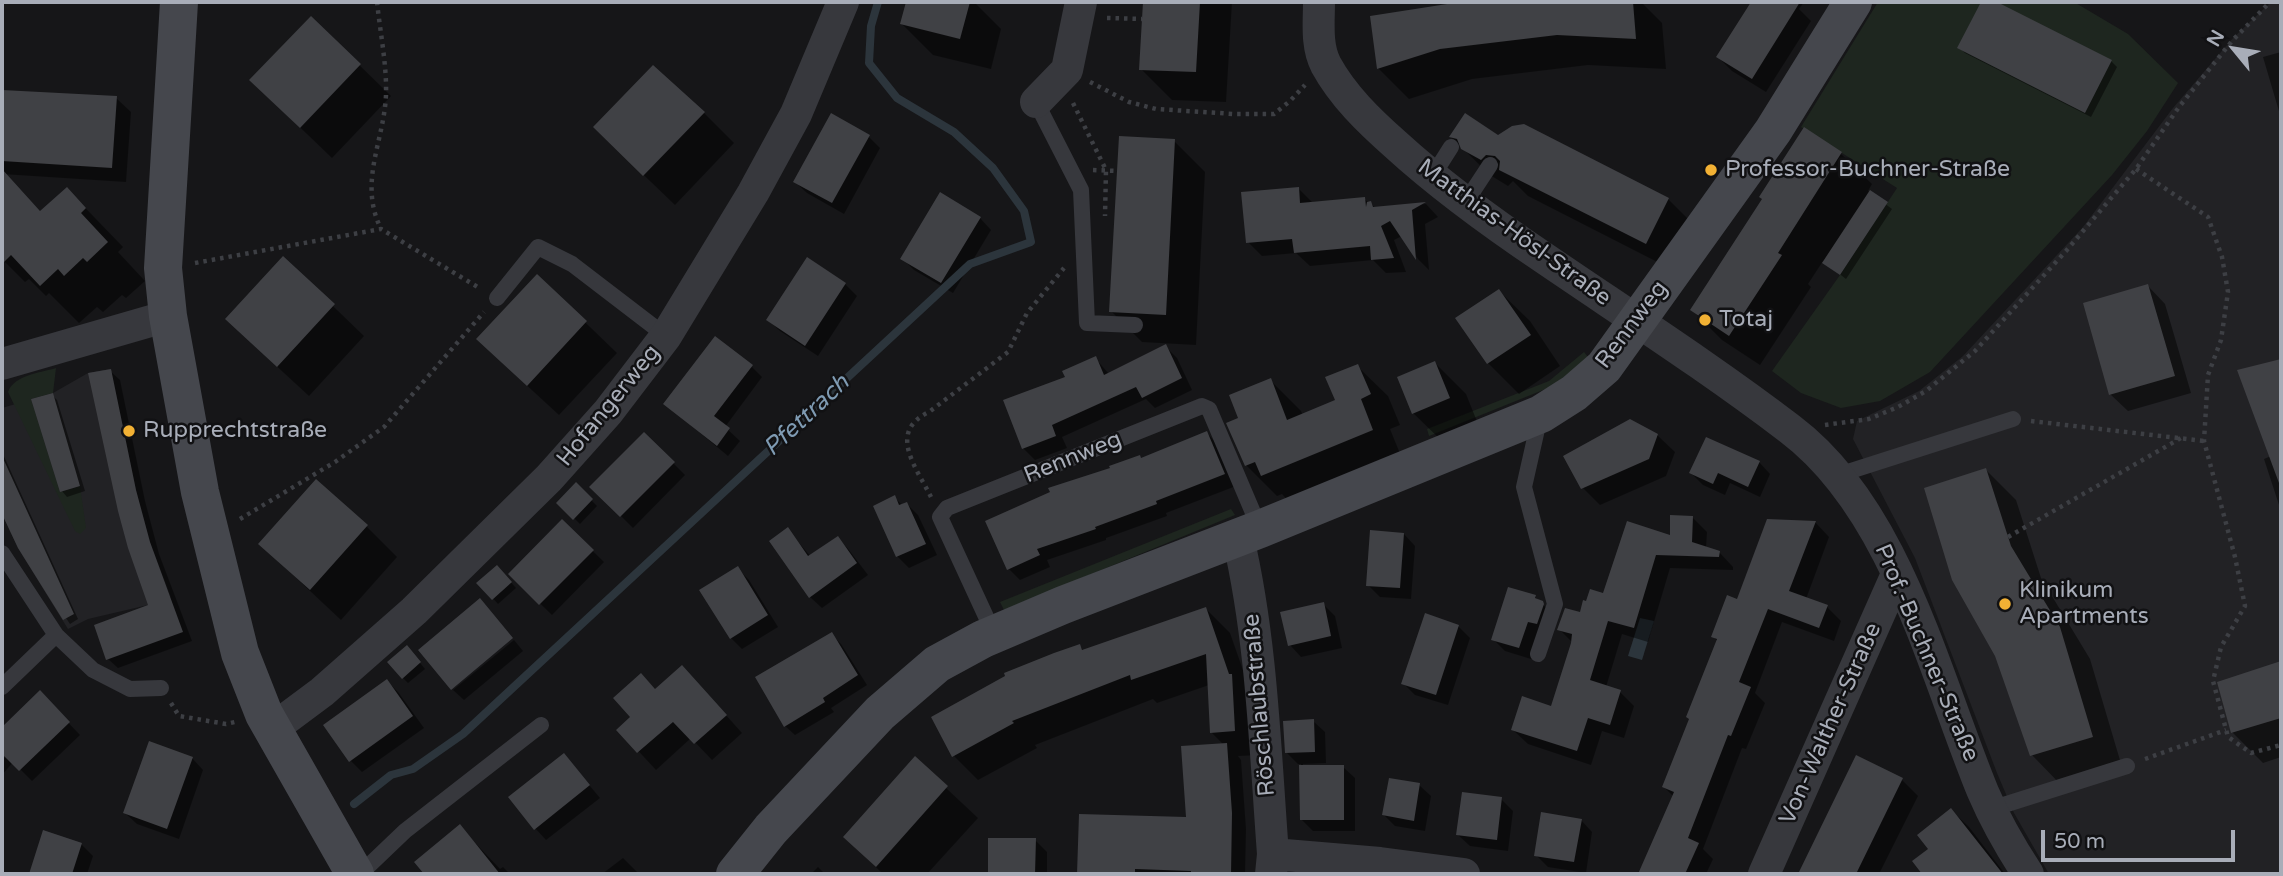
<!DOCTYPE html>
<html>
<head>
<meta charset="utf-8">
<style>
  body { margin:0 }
  #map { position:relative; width:2283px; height:876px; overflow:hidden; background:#161618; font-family:"Varela Round",sans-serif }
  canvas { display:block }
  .frame { position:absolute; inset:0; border:4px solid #a8adb8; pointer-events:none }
  .north { position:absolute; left:2199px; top:14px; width:70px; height:70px; -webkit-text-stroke:5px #111113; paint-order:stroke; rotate:300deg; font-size:19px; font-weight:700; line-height:28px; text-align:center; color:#a8adb8 }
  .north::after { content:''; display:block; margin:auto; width:24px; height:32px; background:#a8adb8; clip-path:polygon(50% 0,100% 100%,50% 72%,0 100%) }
  .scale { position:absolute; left:2041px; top:830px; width:194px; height:32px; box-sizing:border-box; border:4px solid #a8adb8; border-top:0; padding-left:9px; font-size:21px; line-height:24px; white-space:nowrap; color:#a8adb8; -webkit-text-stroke:5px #111113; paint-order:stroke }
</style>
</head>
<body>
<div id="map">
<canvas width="2283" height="876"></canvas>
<div class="frame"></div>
<div class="north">N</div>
<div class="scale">50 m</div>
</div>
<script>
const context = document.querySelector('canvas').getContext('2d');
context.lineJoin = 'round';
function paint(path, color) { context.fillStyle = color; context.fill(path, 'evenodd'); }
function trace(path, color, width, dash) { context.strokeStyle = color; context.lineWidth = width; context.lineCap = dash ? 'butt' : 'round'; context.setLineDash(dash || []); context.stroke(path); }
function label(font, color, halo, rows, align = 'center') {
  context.font = font + ' "Varela Round",sans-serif'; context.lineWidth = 5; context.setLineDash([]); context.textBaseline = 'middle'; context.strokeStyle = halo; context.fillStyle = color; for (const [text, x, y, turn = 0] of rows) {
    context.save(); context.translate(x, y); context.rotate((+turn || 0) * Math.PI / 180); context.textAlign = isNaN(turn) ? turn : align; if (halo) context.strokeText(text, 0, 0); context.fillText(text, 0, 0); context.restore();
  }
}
paint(new Path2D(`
  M2271,2H2281V874H2049L2014,813L1997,773L1915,558L1853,439L1857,421L1919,391L1963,356L2083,227L2173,108L2233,38Z
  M111,369L136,490L150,542L171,597L148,605L88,619L68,629L18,548L2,514V408L53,393L88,373Z`), '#222225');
paint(new Path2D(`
  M1878,2H2074L2128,34L2178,83L2147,131L2112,175L1930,372L1880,401L1841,408L1801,393L1772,371L1840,275L1897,188L1801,127Z
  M1584,352L1588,357L1553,386L1429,436L1427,429L1549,381Z
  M56,368L53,393L31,399L60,492L80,486L86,528L80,534L75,531L8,392C14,375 40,373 56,368Z
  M1231,509L1235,515L1004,610L1000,602Z`), '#1e261f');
paint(new Path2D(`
  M1640,618L1654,621L1642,660L1628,656Z`), '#2c353c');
paint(new Path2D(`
  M908,2H974L1001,29L991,69L933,55L902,24Z
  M1145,2H1232L1226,102L1172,100L1141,69Z
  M1467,2H1641L1662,23L1666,69L1588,65L1472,79L1409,99L1378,68L1372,18Z
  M1753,2H1804L1799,9L1811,21L1766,92L1732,71L1718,57Z
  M1983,2H1994L2111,61L2117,67L2091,117L1965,53L1960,48Z
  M311,18L391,96L332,158L282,110Z
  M2281,52V118L2263,57Z
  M2,92L116,98L131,112L126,182L2,174Z
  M704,113L734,143L675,205L626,158Z
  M1524,126L1668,199L1695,226L1673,270L1528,196L1513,181L1508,186L1490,175L1451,137H1498Z
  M1804,130L1841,154L1872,184L1868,191L1892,209L1846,279L1823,261L1808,284L1811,287L1760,365L1722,340L1692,310L1764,199Z
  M868,136L880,148L844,214L807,193L795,182Z
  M1174,141L1205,172L1196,345L1142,342L1111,311Z
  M12,182L42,213L67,189L123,247L118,252L145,281L126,298L122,295L103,312L97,307L79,323L49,293L46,296L29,279L25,282L2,259V192Z
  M1298,188L1312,202L1364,199L1376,208L1426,204L1438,217L1425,224L1429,270L1418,259L1402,236L1394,240L1406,272L1386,273L1373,260L1310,266L1296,253L1262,256L1248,242Z
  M980,218L991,230L953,293L914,270L903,259Z
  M283,258L364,336L309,396L258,349Z
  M537,276L617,353L559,415L509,369Z
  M845,284L857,296L818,356L780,331L768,320Z
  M2148,286L2165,304L2191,393L2128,411L2110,394Z
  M1499,291L1530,321L1560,366L1519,394L1488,363Z
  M1166,347L1177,358L1192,390L1155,408L1146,399L1062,437L1067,448L1035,460L1023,448L1067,378L1095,358L1109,374Z
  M2281,361V511L2264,459L2271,456L2239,371Z
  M1435,363L1466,394L1480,429L1444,443L1413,413Z
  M1357,366L1388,396L1400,425L1390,429L1403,461L1293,506L1282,494L1277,496L1246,465L1240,419L1270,380L1301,411L1303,416L1337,401Z
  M752,367L762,377L725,427L740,441L728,456L665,404Z
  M110,371L120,380L145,501L159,554L192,641L118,668L108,659L150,606Z
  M52,395L57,400L85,491L67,497L62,491Z
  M1207,433L1218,445L1236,486L1166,513L1167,516L1106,538V540L1047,560L1050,567L1020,580L1009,569L1142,460Z
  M644,434L685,475L633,528L592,487Z
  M1657,435L1675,452L1666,476L1600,505L1583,488Z
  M2,452L78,619L70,624L19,547L2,510Z
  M1759,462L1770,474L1760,497L1730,483L1725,495L1703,485L1691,473Z
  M1986,470L2016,500L2041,578L2090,659L2122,767L2062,786L2032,755Z
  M576,485L597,506L580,524L559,503Z
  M895,498L903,506L907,504L918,515L937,555L909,568L897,556Z
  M1692,517L1707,532L1706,548L1719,552L1733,567V570L1670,568L1648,642L1622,634L1606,687L1620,692L1634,706L1624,738L1602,731L1591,765L1528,744L1513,730L1553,708L1573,643L1559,629L1604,595Z
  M562,521L604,562L552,615L510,574Z
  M1815,522L1829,537L1806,599L1827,607L1841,621L1834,641L1782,622L1755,693L1765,703L1746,749L1742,748L1703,849L1713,859L1706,874H1640L1674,797L1664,787L1718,642L1713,636L1738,601Z
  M366,526L397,557L341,620L260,544Z
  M788,530L811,557L838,538L849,550L868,575L822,608L810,597Z
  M1404,534L1415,546L1411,599L1380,597L1368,585Z
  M738,569L749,580L778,627L742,649L731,638Z
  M502,572L516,588L498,604L479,583Z
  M1535,597L1554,615L1539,632L1531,659L1505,651L1493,639Z
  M1323,604L1335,616L1342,648L1301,657L1290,645Z
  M1206,609L1230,633L1252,696L1259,755L1238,756L1241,760L1246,829L1245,874H1079L1080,816L1188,819L1224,745L1211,732L1209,685L1157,703L1153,699L1035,745L1037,748L978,780L954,756L1079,646L1084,651Z
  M1458,626L1470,638L1448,705L1415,695L1403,683Z
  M832,635L841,644L867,685L831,708L834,712L795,735L785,726Z
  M514,640L523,651L464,700L453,690Z
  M412,653L425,669L408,683L403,678Z
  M2281,663V757L2263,763L2232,732L2219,683Z
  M387,681L398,692L424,728L362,772L351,761Z
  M699,685L742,733L712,760L691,738L656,770L619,730L656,690Z
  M40,693L80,735L32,781L13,762L2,775V756L4,758L6,756L2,752V729Z
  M1313,721L1325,732L1326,763L1303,764V767H1343L1355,778V831H1313L1301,819V764H1298L1287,753Z
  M564,755L600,798L546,840L535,828Z
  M192,758L203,770L179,839L137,824L125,813Z
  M1857,758L1902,780L1918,796L1879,874H1800Z
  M915,759L978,818L927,874H883L845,837Z
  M1419,785L1431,796L1425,831L1395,826L1384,815Z
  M1501,799L1513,811L1508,851L1470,846L1458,835Z
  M1951,810L1969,827L2005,874H1925L1914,861L1930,849Z
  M1581,820L1592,832L1586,873L1548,867L1536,855Z
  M460,827L500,869L503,867L510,874H426L416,862Z
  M44,833L81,844L93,856L87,874H31Z
  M990,839L1035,840L1047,852V874H990Z
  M623,858L639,874H602Z
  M818,867L825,874H811Z`), '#0007');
trace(new Path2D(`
  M354,804L391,775L413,769L463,734L970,264L1031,242L1024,211L993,168L954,132L897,98L869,63L871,26L878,2`), '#2c353c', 8);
paint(new Path2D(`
  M906,2H970L960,39L900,24Z
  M1143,2H1200L1196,72L1139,70Z
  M1460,2H1633L1636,39L1557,35L1440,49L1377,69L1370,16Z
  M1751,2H1800L1752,79L1716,57Z
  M1981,2H1997L2112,60L2085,113L1957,48Z
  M311,16L361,64L300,128L249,80Z
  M653,65L705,112L643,176L593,127Z
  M2,90L117,96L112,168L2,161Z
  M831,113L870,135L832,203L793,182Z
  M1465,113L1498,135L1512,126L1524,124L1669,198L1646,244L1499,170L1500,161L1495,156L1486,155L1481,160L1461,149L1457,139L1449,137Z
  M1804,127L1842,152L1778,253L1782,255L1729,336L1690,310L1762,199L1759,197Z
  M1119,136L1175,139L1166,315L1109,312Z
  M2,169L40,211L67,187L86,208L81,213L108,242L87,262L83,258L64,276L58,269L40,286L11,255L2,264Z
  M1299,187L1300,203L1365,197L1366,207L1367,202L1371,201L1373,207L1426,202L1412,210L1416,260L1390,221L1381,226L1394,258L1371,260L1370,246L1294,253L1292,239L1246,243L1241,192Z
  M1870,190L1888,202L1840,275L1822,263Z
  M940,192L981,217L941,283L900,259Z
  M283,256L335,304L277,367L225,319Z
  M807,257L846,283L805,346L766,320Z
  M537,274L587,321L527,386L476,339Z
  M2148,284L2175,376L2109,395L2083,303Z
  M1499,289L1531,335L1487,364L1455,318Z
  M715,336L753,365L714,416L730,428L717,446L663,404Z
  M1166,344L1182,378L1142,398L1136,387L1052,425L1056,436L1022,449L1003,400L1065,377L1062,371L1096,356L1104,375Z
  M2281,359V483H2279L2237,370Z
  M1435,361L1450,398L1412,414L1397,377Z
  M1358,364L1371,394L1361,399L1373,430L1261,476L1255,462L1245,466L1226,423L1238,418L1229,395L1271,378L1287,420L1335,400L1325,377Z
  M111,369L136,490L150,542L183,632L106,660L94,625L148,605L128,548L118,511L88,373Z
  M53,393L80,486L60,492L31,399Z
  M1630,419L1658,434L1649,459L1581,489L1563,456Z
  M1207,431L1225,474L1156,501L1157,504L1095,527L1096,529L1037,549L1040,555L1007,570L985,521L1050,492L1048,488L1110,468L1109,466L1140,455L1141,458Z
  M644,432L675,462L620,517L589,487Z
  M1706,437L1760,461L1748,487L1718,473L1713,484L1689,473Z
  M2,456L74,614L63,620L18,548L2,514Z
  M1986,468L2011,546L2060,627L2093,737L2030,756L1995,656L1952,580L1924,488Z
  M316,479L368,525L310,590L258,544Z
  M576,482L593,499L573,520L556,503Z
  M895,495L899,505L907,502L926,544L896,557L873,506Z
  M1670,515L1693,516L1692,542L1720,551L1719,557L1656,555L1634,628L1608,621L1590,680L1621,690L1610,725L1588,718L1577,751L1511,730L1522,696L1551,706L1571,643L1572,634L1557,630L1565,608L1580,612L1583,600L1586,601L1590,589L1603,593L1627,521L1670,535Z
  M562,519L594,550L539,605L508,574Z
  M1767,519L1816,521L1789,591L1828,605L1819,628L1768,609L1739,682L1751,687L1731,736L1728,735L1688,838L1699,843L1685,874H1638L1674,792L1662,787L1689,719L1686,717L1717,639L1711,637L1727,595L1737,599Z
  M788,527L808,556L838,536L857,563L809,598L769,541Z
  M1370,530L1404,533L1400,588L1366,586Z
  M497,565L512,582L492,600L476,583Z
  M738,566L768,615L730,639L699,590Z
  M1508,587L1536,595L1535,598L1543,601L1544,604L1537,624L1528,622L1519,648L1491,640Z
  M480,598L513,638L451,690L418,650Z
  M1324,602L1331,636L1288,646L1280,612Z
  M1206,607L1229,674H1232L1235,731L1210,733L1206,654L1131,680L1130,675L1012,721L1014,723L952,757L931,717L1005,676L1004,673L1054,653L1080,644L1082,650Z
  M1425,613L1459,625L1436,695L1401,684Z
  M832,632L858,675L823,698L825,702L784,727L755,677Z
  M407,645L421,662L402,679L387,662Z
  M2281,661V718L2231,733L2217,682Z
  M682,665L727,715L694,744L673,722L637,753L616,730L630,717L613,698L641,673L655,689Z
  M387,679L413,716L349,762L323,725Z
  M40,690L70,722L19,771L2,754V727Z
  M1314,719L1315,752L1285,753L1283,721Z
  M149,741L193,757L167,829L123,813Z
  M1227,743L1232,813L1231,874H1191V871L1135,869V874H1077L1079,814L1186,817L1181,746Z
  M564,753L590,785L534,830L508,797Z
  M1856,755L1903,778L1856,874H1798Z
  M915,756L948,786L876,867L843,837Z
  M1299,765H1344V820H1300Z
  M1389,778L1420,783L1414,821L1382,815Z
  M1462,792L1502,797L1497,840L1456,835Z
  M1951,808L2003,874H1922L1912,861L1928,849L1917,835Z
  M1541,812L1582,819L1574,862L1534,856Z
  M460,824L500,874H424L414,862Z
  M43,830L82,843L72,874H29Z
  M988,838H1036L1035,874H988Z`), '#404145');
trace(new Path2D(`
  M377,2C380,31 387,66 386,95C384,142 358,182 381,229
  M1107,18L1142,19
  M1090,82L1129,102L1156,109L1234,114H1274L1290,101L1305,85
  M1073,103L1106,170L1105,216
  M2136,169L2208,217L2222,257L2228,292L2221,340L2208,375L2204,441L2235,557L2245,606L2221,647L2213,681L2228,737L2251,753L2281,745
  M1093,170L1117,171
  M195,263L381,229L481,289
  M2031,421L2204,441
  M1825,425L1869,419L1898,407L1926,391L1975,351L2066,251L2136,169L2179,107L2232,41L2270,2
  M931,497C916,467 887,432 929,412L1008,352L1027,313L1064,268
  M240,519L335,462L384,427L484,312
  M2008,537L2181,438
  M171,703L179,716L226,724L235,722
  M2145,759L2226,730`), '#3d3f44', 4.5, [3.5, 5]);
trace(new Path2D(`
  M1036,102L1081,190L1087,323L1135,325
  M1432,177L1451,147
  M1465,203L1490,165
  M497,298L538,247L572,264L666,336
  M1838,475L2013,419
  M2,553L56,635L93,670L130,689L161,688
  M994,634L940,517L947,508L1202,406L1209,409L1260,529
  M1538,654L1555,604L1524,487L1540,416
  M2,687L56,635
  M1991,809L2127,766
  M360,874L405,831L541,725`), '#37383d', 16);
trace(new Path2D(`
  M1319,2C1319,22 1316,46 1326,65C1343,96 1369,121 1395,144C1442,187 1492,223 1544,258C1626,314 1710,368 1790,429C1896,509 1934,673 1983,792C1995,820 2011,848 2028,874
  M1036,102L1067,70L1081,2
  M2,364L168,316
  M1238,538C1262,641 1265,749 1273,854L1271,874
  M271,730L322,692L414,611L549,478L608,412L666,336L753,193L796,114L843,2
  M1273,854L1380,863L1464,874
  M1764,874L1897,574`), '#37383d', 32);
trace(new Path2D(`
  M179,2L163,268L168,316L200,492L240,653L264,714L355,874
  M735,874L771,829L880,713L937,664L983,639L1063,605L1260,529L1541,414L1574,393L1604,367L1773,131L1853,2`), '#45474d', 38);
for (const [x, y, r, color] of [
  [1711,170,7,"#f2b134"],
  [1705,320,7,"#f2b134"],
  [129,431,7,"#f2b134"],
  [2005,604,7,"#f2b134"]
]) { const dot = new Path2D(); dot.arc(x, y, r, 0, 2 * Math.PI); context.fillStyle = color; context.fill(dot); trace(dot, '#111113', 2.5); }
label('23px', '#a8adb8', '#111113', [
  ["Professor-Buchner-Straße",1725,170],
  ["Totaj",1719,320],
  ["Rupprechtstraße",143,431],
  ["Klinikum",2019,591],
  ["Apartments",2019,617]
], 'left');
label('23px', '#a8adb8', '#111113', [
  ["Matthias-Hösl-Straße",1514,233,36],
  ["Rennweg",1632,325,-53],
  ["Hofangerweg",609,406,-51],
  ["Rennweg",1073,458,-22],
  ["Prof.-Buchner-Straße",1926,653,67],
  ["Röschlaubstraße",1260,705,-95],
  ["Von-Walther-Straße",1831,724,-66]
]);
label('italic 24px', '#7f9bb3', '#111113', [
  ["Pfettrach",807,416,-43]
]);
</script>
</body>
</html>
